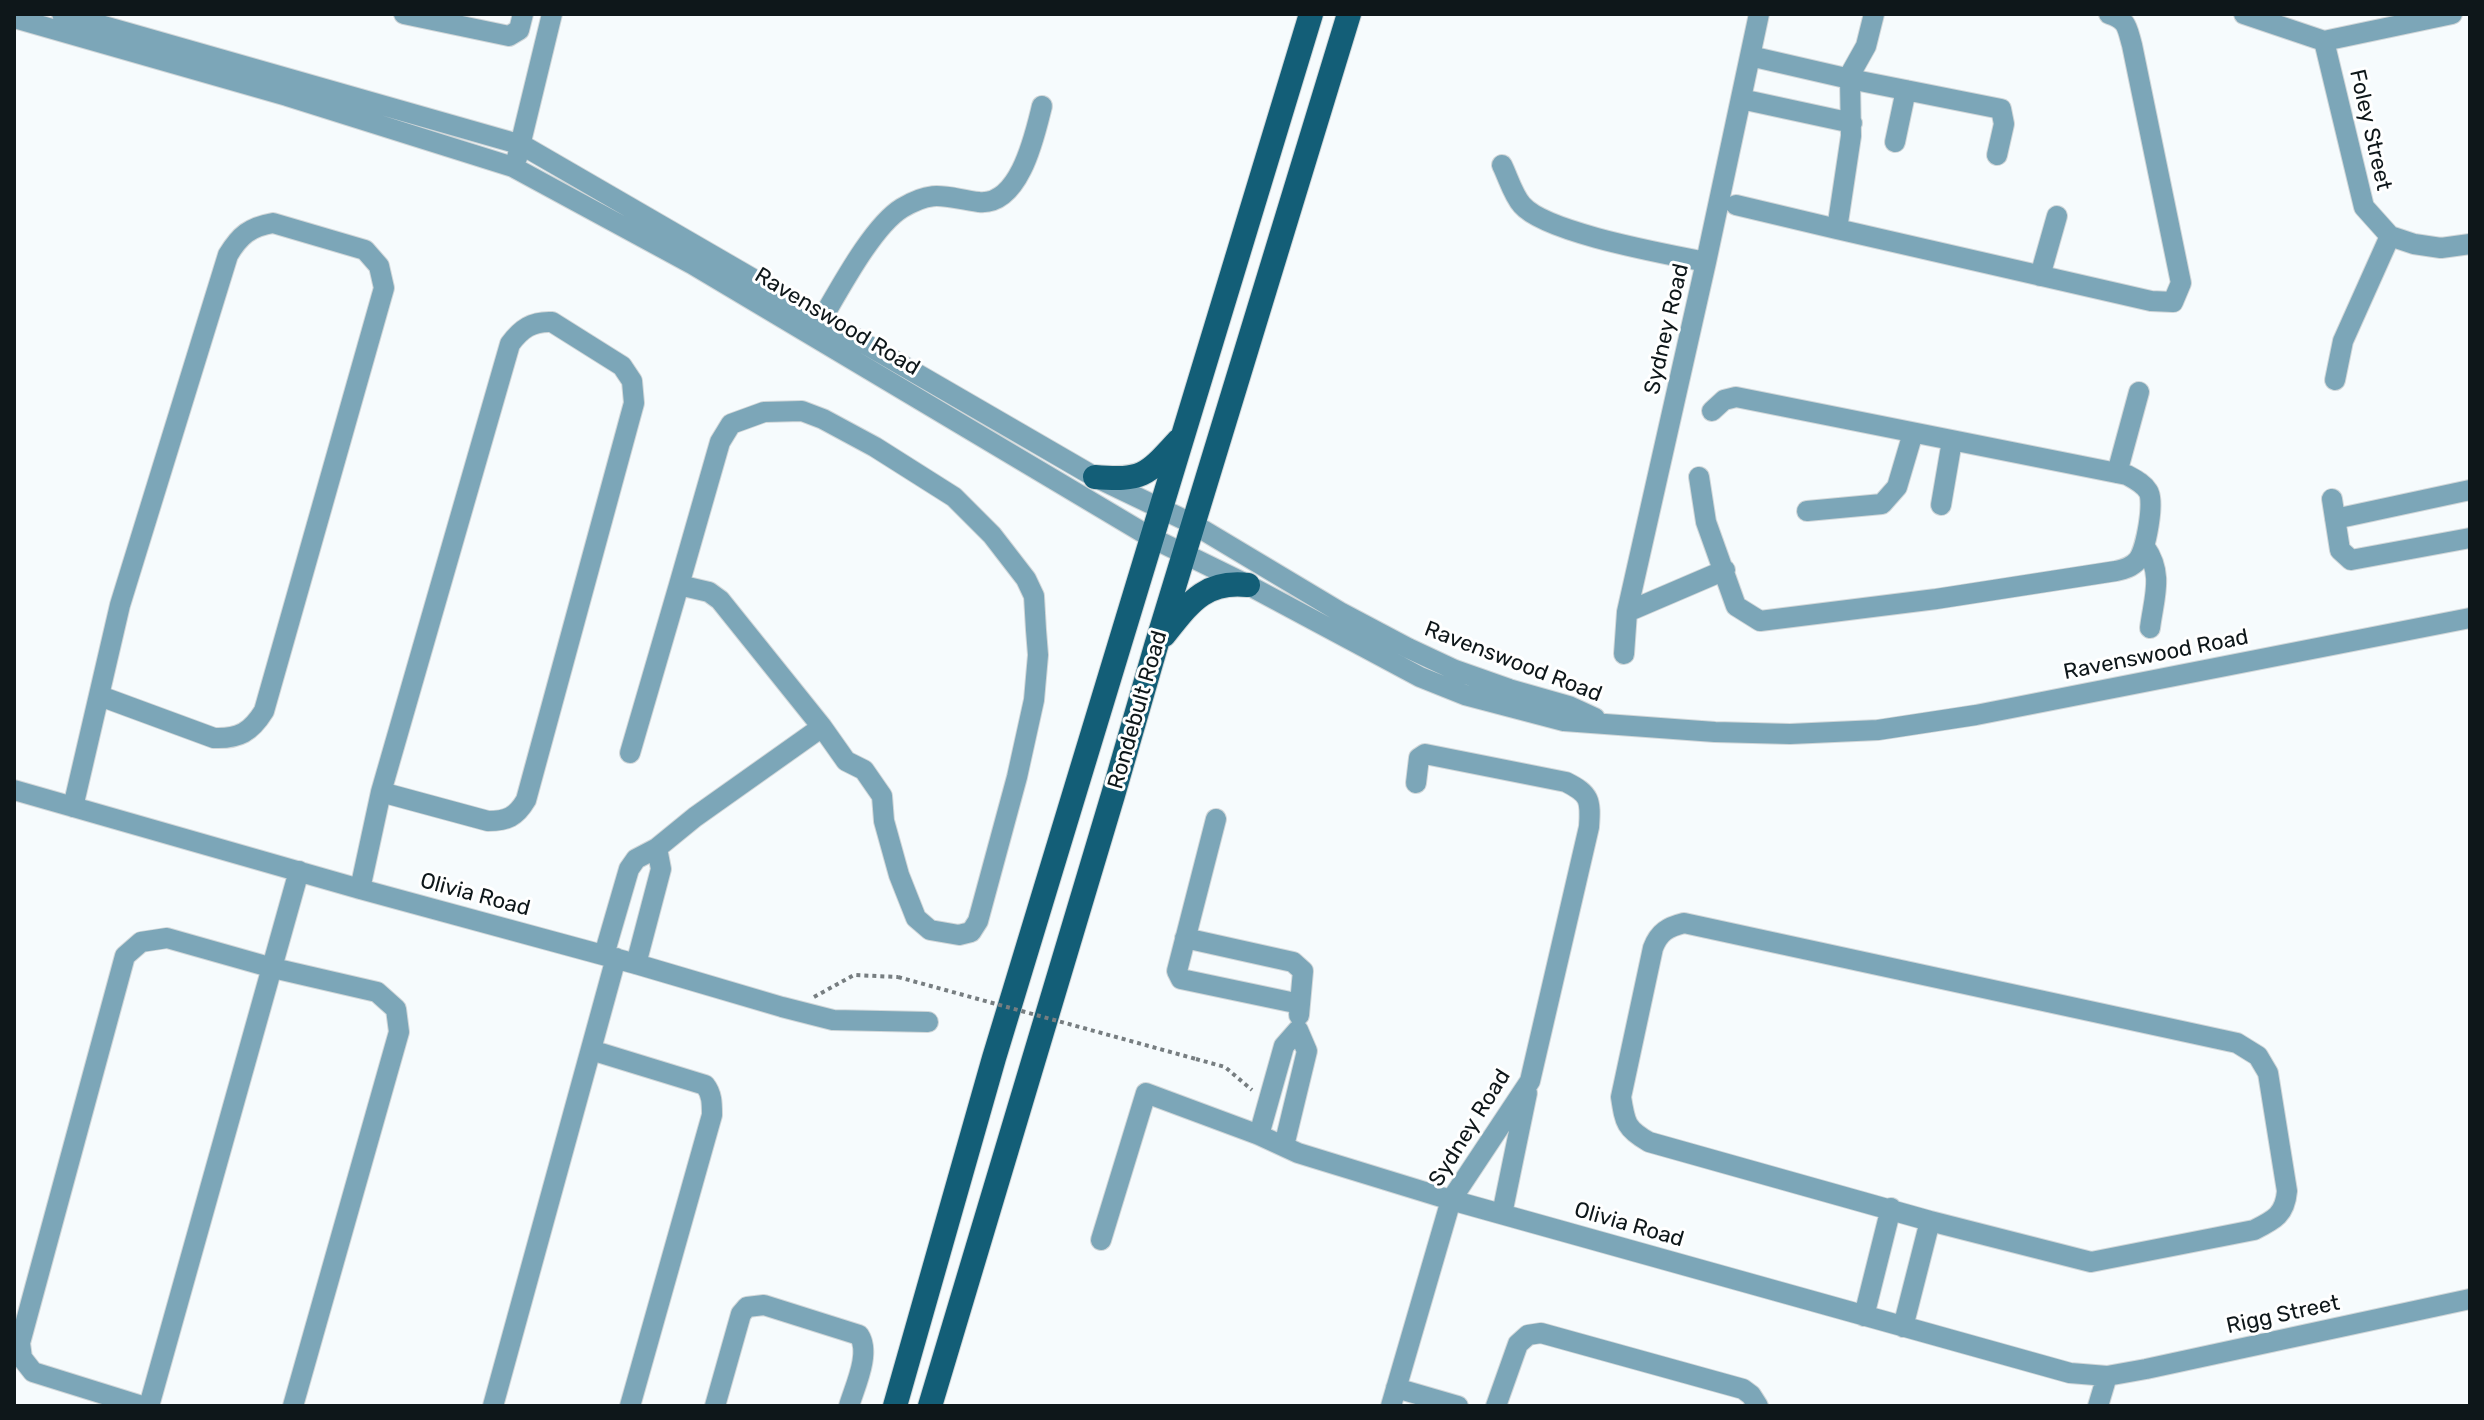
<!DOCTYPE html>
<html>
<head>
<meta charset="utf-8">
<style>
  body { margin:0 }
  #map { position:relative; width:2484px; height:1420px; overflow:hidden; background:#f6fbfd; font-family:Rubik,sans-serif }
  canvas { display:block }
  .frame { position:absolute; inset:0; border:16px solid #0e171a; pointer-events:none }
</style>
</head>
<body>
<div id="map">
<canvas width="2484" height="1420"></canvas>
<div class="frame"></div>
</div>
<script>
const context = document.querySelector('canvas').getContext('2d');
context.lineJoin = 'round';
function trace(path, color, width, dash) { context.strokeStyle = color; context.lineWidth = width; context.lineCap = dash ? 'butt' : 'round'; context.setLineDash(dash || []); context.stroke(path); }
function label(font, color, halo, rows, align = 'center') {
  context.font = font + ' Rubik,sans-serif'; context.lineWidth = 6; context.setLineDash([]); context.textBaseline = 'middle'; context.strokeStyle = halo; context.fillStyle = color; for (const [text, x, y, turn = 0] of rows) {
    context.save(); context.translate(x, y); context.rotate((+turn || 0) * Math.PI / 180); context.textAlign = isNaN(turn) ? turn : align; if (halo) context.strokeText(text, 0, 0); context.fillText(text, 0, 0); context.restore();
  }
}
const minor = new Path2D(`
  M62,14L522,145L1095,477L1193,524L1340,612L1408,648L1455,670L1509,689L1569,706L1595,718
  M404,14L509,36L519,30L523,14
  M1874,14L1866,46L1852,71L1850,79L2001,109L2004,124L1997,155
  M2244,14L2324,41
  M14,18L287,96L513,167L692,264L1152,538L1248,585L1420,677L1465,695L1564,721L1715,732L1790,734L1878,730L1976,715L2470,618
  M2324,41L2364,207L2390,236L2414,244L2441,248L2470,244
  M2324,41L2452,14
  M1741,99L1852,123
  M1895,142L1906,90
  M517,158L552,14
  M1502,165C1508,177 1513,195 1522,205C1546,233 1667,254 1706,262
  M1736,205L1837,229L1851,136L1850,79L1750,56
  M1837,229L2151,301L2173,302L2181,283L2132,45C2127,28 2128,20 2109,14
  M2040,276L2057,216
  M816,329C836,296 871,227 902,208C935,188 946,198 979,202C1020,206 1035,134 1042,106
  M2335,380L2343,341L2390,236
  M2117,473L2139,392
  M1699,477L1706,522L1736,606L1760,621L1936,599L2116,571C2125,569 2132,567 2138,560C2146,549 2155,501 2148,491C2143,483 2134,479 2127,475L1736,397L1724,400L1712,411
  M2332,499L2340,550L2351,560L2470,538
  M1941,505L1952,441
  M1807,511L1882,504L1897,487L1913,433
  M2335,519L2470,490
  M2145,547C2164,574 2154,597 2150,628
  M1627,612L1725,570
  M1624,654L1627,612L1706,262L1759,14
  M630,753L679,585
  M14,790L360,889L636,964L782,1007L833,1020L928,1022
  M73,807L120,605L228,255C240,235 250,227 273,223L365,250L379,266L384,288L264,711C251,732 239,739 214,738L100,696
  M1216,819L1177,971L1181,979L1300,1004
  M360,889L381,792L510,344C521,329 532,321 552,322L622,366L632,381L634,403L526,800C516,817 507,821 488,821L381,792
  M1684,923L2237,1043L2258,1056L2268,1073L2287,1191C2285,1215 2274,1220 2254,1230L2091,1262L1930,1221L1649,1142C1626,1129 1625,1123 1621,1097L1653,948C1659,932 1668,927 1684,923Z
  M1185,938L1293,962L1303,971L1299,1015
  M604,955L629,869L636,859L657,848L695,817L822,727L846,761L864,770L882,796L884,821L899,875L916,918L930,930L959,935L971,932L978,921L1017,777L1034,700L1038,655L1036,630L1034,596L1026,579L992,535L954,497L875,447L823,419L802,411L764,412L731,424L720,442L679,585L709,592L720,600L822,727
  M636,964L661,869L657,848
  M591,1050L705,1085C712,1094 712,1103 712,1115L630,1406
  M1259,1135L1284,1046L1298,1030L1307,1051L1284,1146
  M1502,1214L1527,1093
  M1101,1240L1146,1093L1259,1135L1298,1153L1451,1200L2070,1373L2107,1376L2146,1369L2470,1299
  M1864,1316L1891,1208
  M1903,1327L1930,1221
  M1396,1388L1458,1406
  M142,1406L33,1372L22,1358L20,1343L125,956L141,942L167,938L273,968L377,992L396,1009L399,1032L293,1406
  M149,1406L299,871
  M493,1406L616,958
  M715,1406L741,1314L747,1307L764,1305L859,1335C871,1353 855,1386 849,1406
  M1391,1406L1451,1200L1530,1081L1589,827C1591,800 1590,794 1566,782L1425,754L1419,758L1416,783
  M1496,1406L1518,1344L1528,1335L1541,1333L1743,1389L1751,1395L1758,1406
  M2098,1406L2107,1376`);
const major = new Path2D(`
  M1095,477C1143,481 1147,475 1178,441
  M1164,635C1189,604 1204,580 1248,585
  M895,1406L994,1058L1311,14
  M930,1406L1113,795L1156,646L1349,14`);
trace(minor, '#d1d7d9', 22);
trace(major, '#d1d7d9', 26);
trace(new Path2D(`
  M814,997L854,975L898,977
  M1196,1059L1225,1067L1252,1090`), '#777e81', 4, [4, 4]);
trace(minor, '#7ca6b8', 20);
trace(major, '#135e77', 24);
trace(new Path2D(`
  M898,977L1196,1059`), '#777e81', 4, [4, 4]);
label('22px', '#0e171a', '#fff', [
  ["Foley Street",2370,130,77],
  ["Ravenswood Road",837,322,31],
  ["Sydney Road",1667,329,-77],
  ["Ravenswood Road",2156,655,-11],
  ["Ravenswood Road",1513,662,21],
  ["Rondebult Road",1138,710,-74],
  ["Olivia Road",475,895,15],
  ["Sydney Road",1470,1128,-58],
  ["Olivia Road",1629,1225,16],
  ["Rigg Street",2283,1315,-12]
]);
</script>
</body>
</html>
